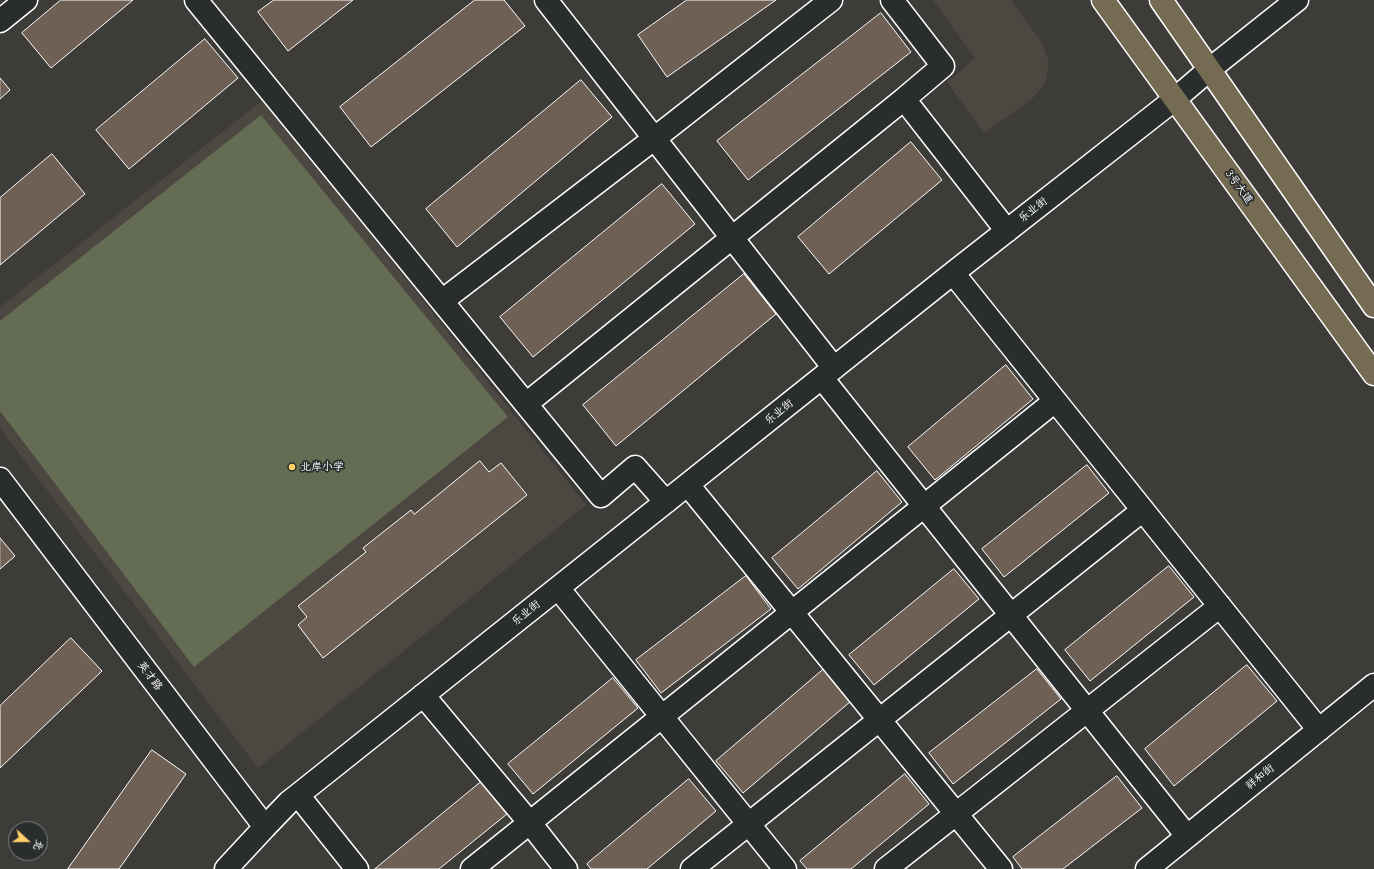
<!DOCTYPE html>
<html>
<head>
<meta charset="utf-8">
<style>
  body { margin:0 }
  #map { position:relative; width:1374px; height:869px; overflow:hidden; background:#3e3c39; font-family:"Comic Neue","LXGW WenKai TC",sans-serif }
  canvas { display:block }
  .north { position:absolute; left:8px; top:821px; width:40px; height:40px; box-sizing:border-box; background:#2a2d2e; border:1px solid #7f8182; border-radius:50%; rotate:111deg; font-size:11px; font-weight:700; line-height:16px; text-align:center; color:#fff }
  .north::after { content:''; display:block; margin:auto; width:14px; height:18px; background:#ffd166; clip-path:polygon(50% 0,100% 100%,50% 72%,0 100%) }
</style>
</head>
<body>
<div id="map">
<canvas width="1374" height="869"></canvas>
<div class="north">北</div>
</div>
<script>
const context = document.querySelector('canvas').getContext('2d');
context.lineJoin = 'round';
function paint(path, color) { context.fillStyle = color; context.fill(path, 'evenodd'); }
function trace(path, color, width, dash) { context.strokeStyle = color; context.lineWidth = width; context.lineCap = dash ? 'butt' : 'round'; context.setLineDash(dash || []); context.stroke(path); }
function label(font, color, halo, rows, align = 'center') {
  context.font = font + ' "Comic Neue","LXGW WenKai TC",sans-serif'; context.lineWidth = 3.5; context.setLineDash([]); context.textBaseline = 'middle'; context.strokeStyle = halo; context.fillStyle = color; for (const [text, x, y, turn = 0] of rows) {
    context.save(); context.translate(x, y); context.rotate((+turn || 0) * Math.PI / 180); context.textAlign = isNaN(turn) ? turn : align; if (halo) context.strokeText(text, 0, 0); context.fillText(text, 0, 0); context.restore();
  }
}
paint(new Path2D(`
  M933,0H1011L1030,27L1042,42L1049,63L1045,84L1031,100L984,133L947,82L975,58Z
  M263,100L586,505L258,768L0,428V307Z`), '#4c4741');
paint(new Path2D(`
  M261,115L508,417L194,667L0,411V321Z`), '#646d53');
const building = new Path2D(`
  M61,0H133L51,68L22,33Z
  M274,0H353L288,51L258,12Z
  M475,0H504L525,26L371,147L340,107Z
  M687,0H776L667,77L638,35Z
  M881,13L911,52L748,180L717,141Z
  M205,39L238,78L129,169L96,130Z
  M0,78L10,90L0,99Z
  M581,80L612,117L457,247L426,209Z
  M911,142L942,180L829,274L798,237Z
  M52,154L85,194L0,265V198Z
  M662,184L695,224L533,357L500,317Z
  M744,274L776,314L616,446L583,405Z
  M1006,365L1033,399L935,480L908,447Z
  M480,461L489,472L501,463L527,495L323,658L298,625L307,617L298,606L366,552L363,548L411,510L414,514Z
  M1087,465L1109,493L1004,577L982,549Z
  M877,471L902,502L798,589L772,558Z
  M0,538L15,556L0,569Z
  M1169,566L1194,597L1090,681L1065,650Z
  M954,569L979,599L874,685L849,655Z
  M746,576L771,609L661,693L636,660Z
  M71,638L102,671L0,768V706Z
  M1247,665L1277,701L1174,786L1145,749Z
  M824,669L851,701L743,793L716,761Z
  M1037,669L1061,699L953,784L929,753Z
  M613,678L638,708L533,794L508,764Z
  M152,750L186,774L119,869H68Z
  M905,774L929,804L851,869H807L800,861Z
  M1117,776L1142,808L1063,869H1022L1013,857Z
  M689,779L716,811L647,869H591L587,864Z
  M481,782L507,814L439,869H375Z`);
paint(building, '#6e6054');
trace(building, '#fff', 1);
const minor = new Path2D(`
  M196,0L601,496L635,467L666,502
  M546,0L834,368
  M892,0L943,66L904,99L1007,231
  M0,21L26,0
  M953,273L1319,730
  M442,301L655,138L831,0
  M822,378L1187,836
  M526,404L904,99
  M0,479L265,827L226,869
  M688,485L1001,869
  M558,588L785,869
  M423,695L530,823L566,869
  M298,795L357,869
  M265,827L289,802L298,795L953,273L1175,99L1210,69L1297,0
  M472,869L1055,401
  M692,869L1143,510
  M886,869L1220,606
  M1147,869L1374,685`);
const primary = new Path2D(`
  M1103,0L1374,374
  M1161,0L1374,306`);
trace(minor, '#fff', 25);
trace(primary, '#fff', 25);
trace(minor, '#2a2d2e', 22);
trace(primary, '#756b52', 22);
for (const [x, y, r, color] of [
  [292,467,4,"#ffd166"]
]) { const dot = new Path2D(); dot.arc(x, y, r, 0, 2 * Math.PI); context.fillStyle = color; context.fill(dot); trace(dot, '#2a2d2e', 1.5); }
label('11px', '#fff', '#2a2d2e', [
  ["3号大道",1239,187,54],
  ["乐业街",1033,210,-38],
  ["乐业街",779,412,-39],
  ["乐业街",526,613,-39],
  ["英才路",150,676,53],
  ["祥和街",1260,777,-39]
]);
label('11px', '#fff', '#2a2d2e', [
  ["北岸小学",300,467]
], 'left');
</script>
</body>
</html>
